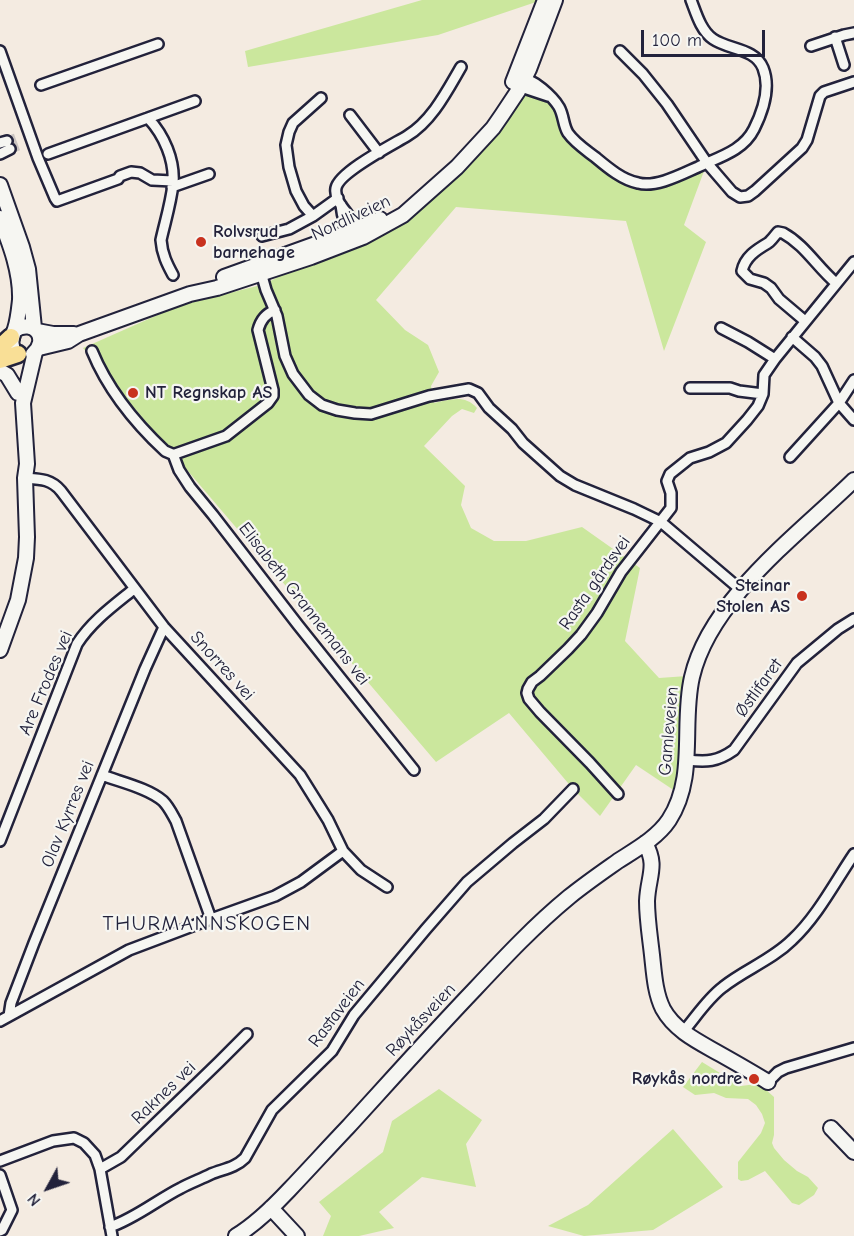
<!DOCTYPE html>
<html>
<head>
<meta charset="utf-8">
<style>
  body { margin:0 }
  #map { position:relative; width:854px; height:1236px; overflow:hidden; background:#f4ebe1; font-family:"Comic Neue",sans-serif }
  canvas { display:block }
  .north { position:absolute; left:18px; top:1158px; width:60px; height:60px; -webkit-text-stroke:4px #f6f6f2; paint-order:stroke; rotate:230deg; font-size:16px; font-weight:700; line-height:24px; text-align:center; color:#22223b }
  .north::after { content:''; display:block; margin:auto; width:21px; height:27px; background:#22223b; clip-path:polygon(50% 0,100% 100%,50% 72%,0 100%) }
  .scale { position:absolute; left:641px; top:30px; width:124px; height:27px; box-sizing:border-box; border:3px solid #22223b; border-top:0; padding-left:8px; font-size:18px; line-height:21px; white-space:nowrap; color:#22223b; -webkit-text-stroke:4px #f6f6f2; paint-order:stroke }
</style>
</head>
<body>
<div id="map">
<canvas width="854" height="1236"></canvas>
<div class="north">N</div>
<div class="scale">100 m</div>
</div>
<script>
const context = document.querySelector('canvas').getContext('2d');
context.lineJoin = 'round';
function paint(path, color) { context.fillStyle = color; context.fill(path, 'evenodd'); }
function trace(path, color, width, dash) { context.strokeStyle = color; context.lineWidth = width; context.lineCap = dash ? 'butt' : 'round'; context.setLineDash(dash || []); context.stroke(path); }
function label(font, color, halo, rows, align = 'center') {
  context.font = font + ' "Comic Neue",sans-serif'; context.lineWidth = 4.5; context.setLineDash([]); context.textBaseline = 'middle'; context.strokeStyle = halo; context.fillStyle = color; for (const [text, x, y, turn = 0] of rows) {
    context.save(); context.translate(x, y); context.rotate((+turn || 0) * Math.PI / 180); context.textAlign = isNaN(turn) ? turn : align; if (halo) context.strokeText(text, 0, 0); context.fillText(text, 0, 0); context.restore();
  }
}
paint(new Path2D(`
  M422,0H542L438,35L248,67L245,51Z
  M520,79L552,99L569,134L635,183H654L707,163L684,225L706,242L664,351L626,221L456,207L376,300L405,330L428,345L439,372L431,386L434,403C451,400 464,394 477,408L474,413L462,409L452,416L424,446L465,486L461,505L471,528L494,541H526L582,527L640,568L625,641L659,678L687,676L682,739L675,791L636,765L600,816L573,789L509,713L436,762L83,348L178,306L265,284L357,234L396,215L487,133Z
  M702,1062L741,1086L756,1084L765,1089L774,1097V1135L772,1143L774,1148L784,1160L797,1171L808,1177L818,1188L814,1195L799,1205L792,1203L765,1171L748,1180L741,1181L738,1179V1162L761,1133L765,1123L762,1114L756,1105L748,1099L726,1098L714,1093L695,1095L683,1087Z
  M439,1089L482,1120L466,1144L476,1187L422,1177L379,1212L394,1228L359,1236H323L331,1216L319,1202L383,1152L392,1121Z
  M673,1129L723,1187L653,1230L584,1236L548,1226L588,1205Z`), '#cbe79d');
trace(new Path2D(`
  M7,141L18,137
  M10,149L21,145`), '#cac3c0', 9, [9, 4.5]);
const street = new Path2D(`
  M835,37L844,65
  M811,46L844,35L854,33
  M0,51L38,158L55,198L57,201L118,179L120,176L131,172L140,173L152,180L173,181
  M620,51L643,74L667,104L707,163L732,192L740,197L748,196L755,191L802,148L807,140L820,96L824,92L854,82
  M521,78C533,78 553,97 559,107C564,116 563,125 568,133C575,143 586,150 595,157C607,167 622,180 638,183C656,188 682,174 698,167C719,157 743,151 754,129C763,111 771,88 763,68C755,48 729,50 713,39C701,31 696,13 691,0
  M518,82L527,89L548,96
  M41,85L158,44
  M350,115L379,153
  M148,118C164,135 175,160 173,184C171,203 165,222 161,240C162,254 167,264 173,275
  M0,143L7,141
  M0,154L10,149
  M48,154L195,101
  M172,187L209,174
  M341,205C342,216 345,227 353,236
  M313,216L304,206L296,191L289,167L286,145L289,132L293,123L321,98
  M356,233C356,216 333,205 336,188C339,172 392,145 407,136C432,121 447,91 461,67
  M262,236L289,229L313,216L338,198
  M260,269L266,290L277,316L285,356L293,374L309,395L322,405L337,410L355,413L371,414L429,396L469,389L478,393L489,408L512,429L523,443L560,476L575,485L634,509L661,522L741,590
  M805,321L779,299L771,288L764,283L750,279L742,271C745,257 756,250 768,243C772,240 775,235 778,232L783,233C805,245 817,267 836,283
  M721,328L748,342L775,359
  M792,337L815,357L822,366L839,403L854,420
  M92,351C108,390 134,422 165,451L172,454H175L226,436L268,403L273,396V390L258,330C261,319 266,314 275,310
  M690,388H730L739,391L763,394
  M173,454L179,470L190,487L213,515L298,625L414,770
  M790,457L839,403L854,380
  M25,478C40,479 51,479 61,491L164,627L300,775L328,820L343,851L361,870L387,887
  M687,760C707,762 717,762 734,750L797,663L838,629L854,619
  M102,775C120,782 148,788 163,801C169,807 172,814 176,821L211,919
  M618,794L590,763L540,712L529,699L527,693L528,689L532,682L540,676L568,649L581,635L597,613L621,572L671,508V493L667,481L670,474L690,458L709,452L726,443L747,420L758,406L763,394L764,375L775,359L854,262
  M0,841L77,644C92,621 113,606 134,589
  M9,1016L11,1003L34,943L145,669L164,627
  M0,1021L129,950L211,919L275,896L301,882L343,851
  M683,1032C696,1017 707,999 723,987C744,970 772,960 792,940C817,917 835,882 854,854
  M768,1082L778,1072L786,1068L854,1048
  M0,1161L53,1141L74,1138L84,1143L95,1155L100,1169L112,1236
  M100,1169L121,1157L219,1062L247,1034
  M0,1175L12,1210L2,1230L0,1231
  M110,1227C136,1218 157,1200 181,1188C190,1183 201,1179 211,1174C223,1169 235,1168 245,1158L272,1110L332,1051L354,1015L426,929L467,882L513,843L544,819L573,789`);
const secondary = new Path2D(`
  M513,82L545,0
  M0,185L22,247L28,269L34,328
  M0,218C10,244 21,272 20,300C19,309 18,320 15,329C13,335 10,339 12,346
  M224,277L349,232L380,219
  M15,330C34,318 50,339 33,354
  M37,331L53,334H74
  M39,348L68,341L79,334L190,294L217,288L311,257L363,237L403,215L457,167L493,128L502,115L518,91L529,69L555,0
  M0,371L7,375L18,393
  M0,650L18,600L26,558L27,537L25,478L27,464L23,403L35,352
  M645,843C658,866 648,876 647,901C647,919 650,937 652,955C654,973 655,993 663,1009C675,1031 699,1042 720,1054C736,1063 752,1072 768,1082
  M831,1128L854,1152
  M271,1208L297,1236
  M236,1236C256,1224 273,1207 289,1190C309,1169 328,1148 348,1127C390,1081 432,1034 475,989C505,957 535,925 569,897C585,884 601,873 618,861C635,850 657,838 669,820C697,777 681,724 692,677C710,599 799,534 854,480`);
const highway = new Path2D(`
  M0,347L11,337
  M0,360L18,354`);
trace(street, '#22223b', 14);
trace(secondary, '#22223b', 18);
trace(highway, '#22223b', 21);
trace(street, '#f6f6f2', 9);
trace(secondary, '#f6f6f2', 14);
trace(highway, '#f9df96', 16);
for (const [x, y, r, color] of [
  [201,242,6,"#c8321e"],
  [133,393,6,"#c8321e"],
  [802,596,6,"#c8321e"],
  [754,1079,6,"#c8321e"]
]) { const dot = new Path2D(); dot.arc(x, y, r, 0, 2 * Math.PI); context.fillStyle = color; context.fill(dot); trace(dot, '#f6f6f2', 2); }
label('18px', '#22223b', '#f6f6f2', [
  ["Nordliveien",351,218,-25],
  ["Rasta gårdsvei",595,583,-55],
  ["Elisabeth Grannemans vei",304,604,52],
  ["Snorres vei",222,666,48],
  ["Are Frodes vei",46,683,-67],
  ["Østlifaret",759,688,-54],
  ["Gamleveien",669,731,-85],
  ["Olav Kyrres vei",68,814,-68],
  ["Rastaveien",337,1013,-53],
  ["Røykåsveien",421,1020,-47],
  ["Raknes vei",164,1093,-44]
]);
label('bold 18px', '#22223b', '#f6f6f2', [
  ["Rolvsrud",213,232],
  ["barnehage",213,253],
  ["NT Regnskap AS",145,393],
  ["Steinar",790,586,"right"],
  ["Stolen AS",790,607,"right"],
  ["Røykås nordre",742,1079,"right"]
], 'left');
context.letterSpacing = '1.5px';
label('21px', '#22223b', '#f6f6f2', [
  ["THURMANNSKOGEN",207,924]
]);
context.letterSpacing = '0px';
</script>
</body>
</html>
